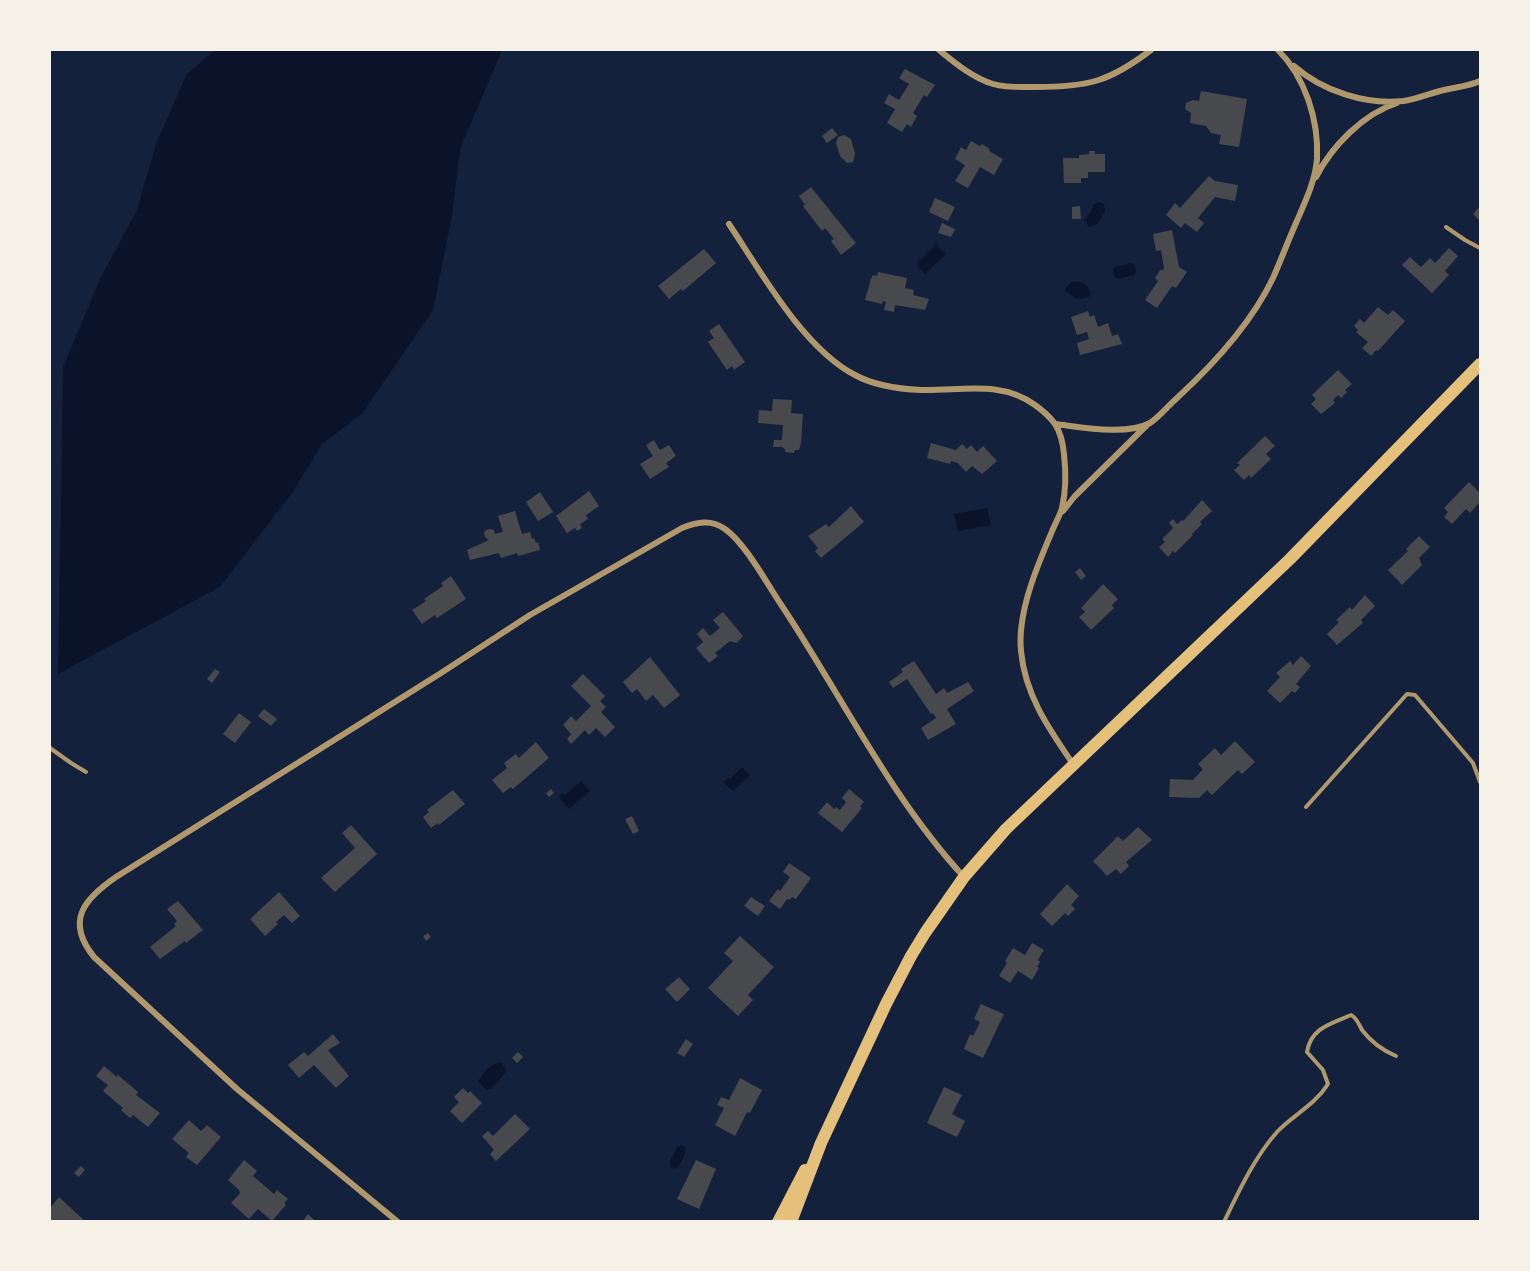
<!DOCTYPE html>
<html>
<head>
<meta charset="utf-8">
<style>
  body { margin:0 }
  #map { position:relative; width:1530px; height:1271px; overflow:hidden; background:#14213d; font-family:Figtree,sans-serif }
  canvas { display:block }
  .frame { position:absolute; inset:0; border:51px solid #f6f1e7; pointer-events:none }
</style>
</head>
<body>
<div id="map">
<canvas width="1530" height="1271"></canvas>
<div class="frame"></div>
</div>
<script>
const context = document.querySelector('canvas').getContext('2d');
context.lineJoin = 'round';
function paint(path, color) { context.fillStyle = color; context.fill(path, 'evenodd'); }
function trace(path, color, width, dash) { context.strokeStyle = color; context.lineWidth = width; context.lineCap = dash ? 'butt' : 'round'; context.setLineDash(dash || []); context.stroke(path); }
paint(new Path2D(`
  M215,50H502L460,149L452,216L433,310L362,414L322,444L292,493L220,587L58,674L63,367L101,277L137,210L157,141L187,74Z
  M1099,202L1104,204L1105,212L1097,224L1089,227L1084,220L1092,211L1093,205Z
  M936,244L946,254L925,274L916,264Z
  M1131,263L1135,265L1136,272L1134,275L1118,279L1115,277L1113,270L1115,267Z
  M1071,282C1080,280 1087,284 1091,292L1089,297C1080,301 1070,297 1065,289Z
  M987,508L991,525L958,531L954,514Z
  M742,767L750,775L733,791L723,782L728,778L730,779Z
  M581,781L590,791L569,809L558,796L563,793L565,795Z
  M500,1062L507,1071L492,1088L486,1090L478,1081L489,1067Z
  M681,1145L685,1147L686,1151L679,1166L675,1169L670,1167V1161L677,1147Z`), '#0b132b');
paint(new Path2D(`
  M905,69L935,85L927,97L924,95L913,113L917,116L911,127L907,124L902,132L887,123L895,109L884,103L889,94L899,100L909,84L899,78Z
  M1201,91L1247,99L1239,147L1219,144L1221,135L1211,133L1206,126L1190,123L1191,113L1185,109L1186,103L1193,100L1199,101Z
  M832,128L838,135L827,143L822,136Z
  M844,135L851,139L855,154L853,162L847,163L840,156L836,143L838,137Z
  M971,141L980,146L982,144L990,149L989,151L1003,159L994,175L980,167L968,188L955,181L965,165L955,159L961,147L966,150Z
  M1089,151H1095V154H1105V172H1088V178H1081V183H1064L1063,158H1079V155L1089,154Z
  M1209,176L1215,181L1238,185L1235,201L1215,197L1198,218L1204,223L1197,232L1185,223L1181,228L1166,215L1175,203L1180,208Z
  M811,187L856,243L841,255L831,241L834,239L825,228L822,231L803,206L805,205L799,196Z
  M935,198L955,207L948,221L929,212Z
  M1080,206L1081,219H1072V207Z
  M1480,206V217L1479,220L1473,214Z
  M942,223L955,229L951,237L938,233Z
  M1172,230L1179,267L1187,272L1176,288L1172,286L1157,308L1145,300L1158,281L1155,278L1161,269L1162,271L1164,268L1161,250L1156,251L1153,234Z
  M1449,248L1458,256L1445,271L1449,275L1432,293L1402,265L1410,257L1421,267L1430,258L1435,263Z
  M704,249L716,263L683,291L681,289L669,299L658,286Z
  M878,272L907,278L905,288L914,290L913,295L929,299L925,310L895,305L894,312L884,310L886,302L883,301L882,304L865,300L871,279L873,275L877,276Z
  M1378,307L1388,315L1393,310L1405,321L1378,351L1376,350L1371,356L1362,348L1368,342L1356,332L1358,330L1354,326L1360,319L1364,323Z
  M1088,311L1090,317L1094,315L1098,327L1108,323L1112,336L1118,334L1122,344L1080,355L1077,343L1089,339L1087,332L1077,335L1071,317Z
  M719,324L745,362L734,370L732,366L727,370L708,342L714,338L709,331Z
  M1338,370L1352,384L1345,390L1347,392L1341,398L1338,395L1333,400L1335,403L1321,414L1311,404L1316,399L1312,395Z
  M773,399L792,400L791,413L803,414L801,443L799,450H795L794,453L785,452V449L782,447H773L774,440H782L783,425L758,423L759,410L772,411Z
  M1265,436L1275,446L1266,454L1271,459L1251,478L1249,475L1244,480L1234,470L1240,465L1237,463Z
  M654,440L660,450L669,445L676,456L666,463L669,467L650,479L640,464L653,456L646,445Z
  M931,443L956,450L962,444L967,449L971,445L977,452L983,446L997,461L982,474L972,466L966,472L958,463L951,461L950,464L927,458Z
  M1469,482L1480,493V502L1470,513L1466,509L1452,524L1444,517L1448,512L1444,508Z
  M589,491L599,506L586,515L588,519L580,524L582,528L577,531L575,528L567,533L556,516Z
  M540,492L553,512L538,521L526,502Z
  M1202,500L1212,511L1200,522L1202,524L1192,534L1193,535L1175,553L1173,551L1168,557L1159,547L1165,542L1162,539L1173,528L1169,523L1173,519L1177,524L1182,520L1183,521Z
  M851,506L864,522L821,558L815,551L818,548L808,536L826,524L829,527Z
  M515,511L522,534L530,532L532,539L534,538L536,543L538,542L540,550L518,556L517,553L501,558L499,553L470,560L467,550L489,540L485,537L484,533L486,530L490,529L494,530L495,534L503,532L498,516Z
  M1419,536L1430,547L1419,558L1422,565L1402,585L1388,570L1408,551L1406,549Z
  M1080,568L1086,576L1081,580L1075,572Z
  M451,576L466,599L437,618L435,615L422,624L412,610L426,601L424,599L443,586L441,583Z
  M1103,584L1118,599L1112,605L1114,608L1091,630L1079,617L1085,612L1081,608Z
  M1365,595L1375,606L1361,620L1363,623L1337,645L1327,634L1339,622L1336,620L1350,607L1352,610Z
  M723,612L743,636L737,643L730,641L715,653L718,656L709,663L696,648L703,642L697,634L703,628L710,636L720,628L713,620Z
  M1301,656L1311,666L1296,684L1300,687L1295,693L1292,691L1280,703L1267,691L1280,677L1276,673L1290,661L1293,665Z
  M650,657L680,695L664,708L653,695L646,701L637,689L632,693L623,682Z
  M914,661L936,694L944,688L947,693L968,682L974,691L947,709L956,724L928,740L921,728L936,718L933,713L931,714L907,679L893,688L889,682L903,672L901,669Z
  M215,669L220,672L212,683L207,679Z
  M583,674L605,696L600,701L606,707L601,712L615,727L605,737L596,728L589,735L585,730L571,744L567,739L571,734L563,725L571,716L576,721L591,706L571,686Z
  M264,709L277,719L271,726L258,716Z
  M239,713L251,722L235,743L223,734Z
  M1235,741L1255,762L1242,774L1238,770L1212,795L1207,790L1199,798L1169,797L1170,779L1193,780L1203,769L1198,764L1215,748L1221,755Z
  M536,742L549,758L513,789L511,787L503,793L492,780L507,768L504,763L516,754L519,758Z
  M551,789L554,793L549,797L546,793Z
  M849,789L864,802L860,806L862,808L842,832L818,813L827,802L834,809L836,807L840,810L846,802L842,798Z
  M453,790L465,804L439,825L438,823L431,828L423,817L429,812L427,810Z
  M632,816L639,831L633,834L625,819Z
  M351,825L377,854L335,892L321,878L355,848L342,833Z
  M1138,827L1152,840L1126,862L1129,866L1121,874L1116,869L1107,876L1093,861L1118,836L1123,841Z
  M789,863L811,878L796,899L792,897L789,900L787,899L780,909L769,901L778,889L780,891L790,877L783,872Z
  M1067,884L1079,896L1071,905L1075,909L1068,916L1065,913L1052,926L1040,914Z
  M279,892L300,916L292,923L284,915L276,922L278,924L265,936L250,919Z
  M751,897L765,906L758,916L744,906Z
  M178,901L203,930L186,943L185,941L160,959L150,947L176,926L174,924L177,921L167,909Z
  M428,933L431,937L426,941L423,936Z
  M740,936L774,967L748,995L753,1000L738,1016L708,988L733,961L724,953Z
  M1032,943L1044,950L1038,960L1040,962L1037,967L1039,968L1032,980L1018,971L1010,983L999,976L1007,963L1005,961L1013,948L1025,955Z
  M679,977L690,989L677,1002L665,989Z
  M981,1004L1004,1014L983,1058L964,1049L970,1034L973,1036L980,1022L974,1019Z
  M333,1034L340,1043L328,1050L349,1076L336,1088L314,1065L299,1078L288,1065L304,1052L308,1056Z
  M686,1039L693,1044L684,1057L677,1053Z
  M518,1052L523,1057L517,1063L512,1058Z
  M104,1066L117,1077L118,1075L138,1092L136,1095L160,1113L148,1127L133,1115L130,1118L121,1110L123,1108L103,1091L108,1085L96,1076Z
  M740,1078L762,1090L750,1113L747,1112L735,1136L715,1125L724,1108L717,1105L721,1097L729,1100Z
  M944,1087L962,1095L952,1114L965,1121L957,1137L927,1123Z
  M463,1088L468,1093L470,1091L482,1103L462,1123L450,1111L459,1102L454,1097Z
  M515,1114L530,1129L496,1161L490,1154L494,1150L482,1136L488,1131L493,1136Z
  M189,1120L201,1131L207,1125L221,1137L197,1165L186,1157L189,1153L172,1139Z
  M244,1160L257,1171L253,1176L274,1194L277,1190L288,1199L284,1203L286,1205L272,1221L258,1209L249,1219L231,1203L240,1193L239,1190L228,1180Z
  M696,1160L716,1169L699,1209L677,1199Z
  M81,1166L85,1170L79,1177L74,1173Z
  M59,1197L86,1222H52L50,1219V1208Z
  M308,1214L316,1222H302Z`), '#48494c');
trace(new Path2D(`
  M1446,227L1465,240L1480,248
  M50,748L71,763L86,772
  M1306,807L1407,694L1415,695L1473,763L1480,782
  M1224,1222C1239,1191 1254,1158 1277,1132C1293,1115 1315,1105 1328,1084L1323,1070L1307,1052C1311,1028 1330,1024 1351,1015C1357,1018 1358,1023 1362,1030C1371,1042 1382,1050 1396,1056`), '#b1986c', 4);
trace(new Path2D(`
  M939,50C955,63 973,78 993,84C1007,88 1022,87 1035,87C1088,87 1109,82 1151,50
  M1294,66C1322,91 1366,105 1403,101C1417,99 1431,93 1444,90C1456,87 1470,86 1480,81
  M1316,177C1332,146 1363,114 1397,103
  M729,224C761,272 803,348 855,375C875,386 899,389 921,390C962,391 1000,380 1035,405C1042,410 1050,417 1055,424C1061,433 1063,444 1064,454C1066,472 1066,491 1062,508C1060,515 1056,522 1053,529C1038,564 1017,612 1021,651C1025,695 1049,729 1073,764
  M1055,424C1081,427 1126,436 1150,423C1159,417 1168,406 1177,398C1214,364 1251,324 1273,278C1281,260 1288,241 1296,223C1305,202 1315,182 1317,159C1319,120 1305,77 1278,50
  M1063,511L1075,496L1148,424
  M398,1222L237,1089L94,957C65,921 84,899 116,877L441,673L530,615L682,528C697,522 711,519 725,529C746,544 767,584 782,606C841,695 891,798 964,877`), '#b1986c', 6);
trace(new Path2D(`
  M778,1222L805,1170
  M791,1222L821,1143L886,1004L911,956L925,933L964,877L1006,829L1290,559L1480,364`), '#e5c07b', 12);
</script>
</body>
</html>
